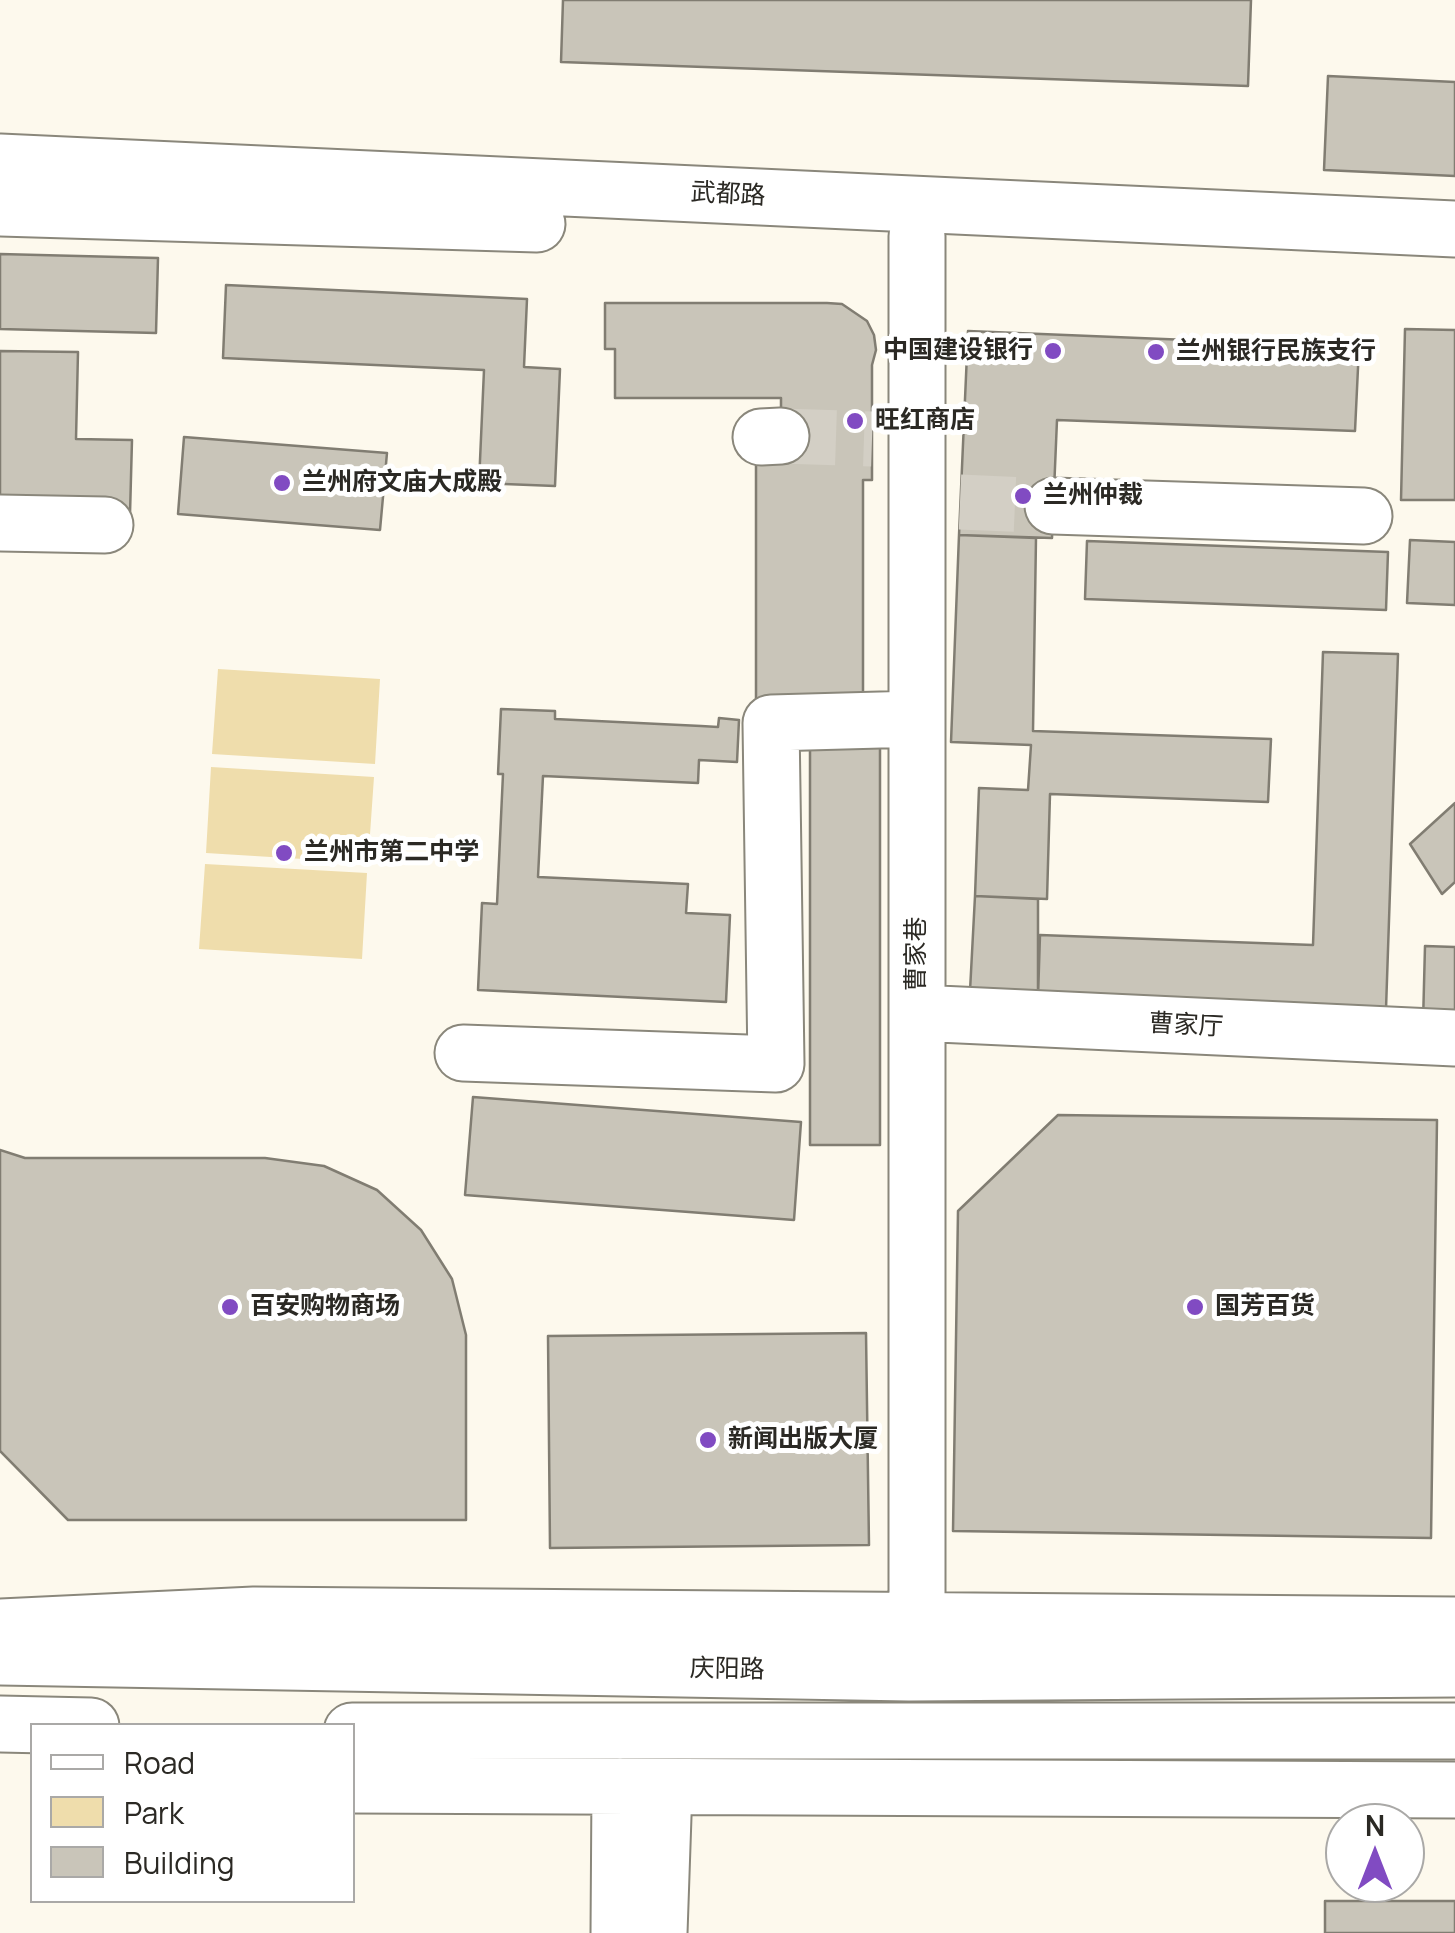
<!DOCTYPE html>
<html>
<head>
<meta charset="utf-8">
<style>
  body { margin:0 }
  #map { position:relative; width:1455px; height:1933px; overflow:hidden; background:#fdf9ed; font-family:Manrope,sans-serif }
  canvas { display:block }
  .legend { position:absolute; left:30px; top:1723px; width:325px; height:180px; box-sizing:border-box; background:#fff; border:2px solid #aaa9a7; margin:0; padding:12px 18px; list-style:none; font-size:30px; color:#2b2924 }
  .legend li { display:flex; align-items:center; gap:20px; height:50px }
  .legend b { width:50px; border:2px solid #aaa9a7 }
  .north { position:absolute; left:1325px; top:1803px; width:100px; height:100px; box-sizing:border-box; background:#fff; border:2px solid #aaa9a7; border-radius:50%; rotate:0deg; font-size:28px; font-weight:700; line-height:40px; text-align:center; color:#2b2924 }
  .north::after { content:''; display:block; margin:auto; width:35px; height:45px; background:#814bc2; clip-path:polygon(50% 0,100% 100%,50% 72%,0 100%) }
</style>
</head>
<body>
<div id="map">
<canvas width="1455" height="1933"></canvas>
<ul class="legend">
<li><b style="height:12px;background:#fff"></b>Road</li>
<li><b style="height:28px;background:#efddac"></b>Park</li>
<li><b style="height:28px;background:#c9c5b9"></b>Building</li>
</ul>
<div class="north">N</div>
</div>
<script>
const context = document.querySelector('canvas').getContext('2d');
context.lineJoin = 'round';
function paint(path, color) { context.fillStyle = color; context.fill(path, 'evenodd'); }
function trace(path, color, width, dash) { context.strokeStyle = color; context.lineWidth = width; context.lineCap = dash ? 'butt' : 'round'; context.setLineDash(dash || []); context.stroke(path); }
function label(font, color, halo, rows, align = 'center') {
  context.font = font + ' Manrope,"Noto Sans SC",sans-serif'; context.lineWidth = 10; context.setLineDash([]); context.textBaseline = 'middle'; context.strokeStyle = halo; context.fillStyle = color; for (const [text, x, y, turn = 0] of rows) {
    context.save(); context.translate(x, y); context.rotate((+turn || 0) * Math.PI / 180); context.textAlign = isNaN(turn) ? turn : align; if (halo) context.strokeText(text, 0, 0); context.fillText(text, 0, 0); context.restore();
  }
}
paint(new Path2D(`
  M218,669L380,679L375,764L212,754Z
  M211,767L374,777L368,863L206,853Z
  M205,864L367,873L362,959L199,949Z`), '#efddac');
const building = new Path2D(`
  M563,0H1251L1248,86L561,62Z
  M1328,76L1455,82V176L1324,170Z
  M0,254L158,258L156,333L0,329Z
  M226,285L527,299L524,367L560,369L555,486L479,483L484,370L223,358Z
  M605,303H827L842,304L867,321L874,335L876,350L872,365V480H863V711H756V449H781V398H615V349H605Z
  M1405,329L1455,330V500H1401Z
  M968,331L1359,347L1355,431L1057,420L1052,538L959,535Z
  M0,351L78,352L76,439L132,440L130,514L0,510Z
  M184,437L387,453L380,530L178,514Z
  M959,535L1036,538L1033,731L1271,739L1268,802L1050,794L1047,899L975,896L979,788L1028,790L1031,745L951,742Z
  M1410,540L1455,542V605L1407,603Z
  M1087,541L1388,552L1386,610L1085,599Z
  M1323,652L1398,654L1386,1009L1038,997L1040,935L1313,945Z
  M501,709L555,711V719L701,726L718,727L719,718L739,720L737,762L699,760L698,783L543,776L538,877L688,884L686,913L730,915L726,1002L478,990L482,903L497,904L503,774H498Z
  M810,726H880V1145H810Z
  M1455,803V882L1442,894L1410,844Z
  M975,896L1038,899V997L970,991Z
  M1425,946L1455,947V1024L1423,1023Z
  M473,1097L801,1122L794,1220L465,1195Z
  M1058,1115L1437,1120L1431,1538L953,1531L958,1211Z
  M0,1150L25,1158H265L324,1166L377,1190L421,1230L452,1279L466,1335V1520H68L0,1451Z
  M866,1333L869,1545L550,1548L548,1336Z
  M1325,1901H1455V1933H1325Z`);
paint(building, '#c9c5b9');
trace(building, '#817d72', 2.5);
trace(new Path2D(`
  M781,436L872,439
  M960,502L1053,506`), '#d3cfc5', 55, [55, 28]);
const minor = new Path2D(`
  M761,437L781,436
  M1053,506L1364,516
  M0,523L105,525
  M917,1013L1455,1038
  M463,1053L776,1064L771,723L917,719
  M0,1627L254,1615L1455,1625
  M911,1655L917,1621V236
  M352,1785L1455,1790
  M619,1933L620,1786
  M659,1933L664,1787`);
const major = new Path2D(`
  M0,162L1455,229
  M0,208L537,224
  M0,1657L909,1673L1455,1669
  M0,1724L91,1726
  M352,1731H1455`);
trace(minor, '#8a877b', 59);
trace(major, '#8a877b', 59);
trace(minor, '#fff', 55);
trace(major, '#fff', 55);
for (const [x, y, r, color] of [
  [1053,351,10,"#814bc2"],
  [1156,352,10,"#814bc2"],
  [855,421,10,"#814bc2"],
  [282,483,10,"#814bc2"],
  [1023,496,10,"#814bc2"],
  [284,853,10,"#814bc2"],
  [230,1307,10,"#814bc2"],
  [1195,1307,10,"#814bc2"],
  [708,1440,10,"#814bc2"]
]) { const dot = new Path2D(); dot.arc(x, y, r, 0, 2 * Math.PI); context.fillStyle = color; context.fill(dot); trace(dot, '#fff', 4); }
label('25px', '#2b2924', '#fff', [
  ["武都路",728,195,3],
  ["曹家巷",917,954,-90],
  ["曹家厅",1186,1026,3],
  ["庆阳路",727,1670,1]
]);
label('bold 25px', '#2b2924', '#fff', [
  ["中国建设银行",1033,351,"right"],
  ["兰州银行民族支行",1176,352],
  ["旺红商店",875,421],
  ["兰州府文庙大成殿",302,483],
  ["兰州仲裁",1043,496],
  ["兰州市第二中学",304,853],
  ["百安购物商场",250,1307],
  ["国芳百货",1215,1307],
  ["新闻出版大厦",728,1440]
], 'left');
</script>
</body>
</html>
